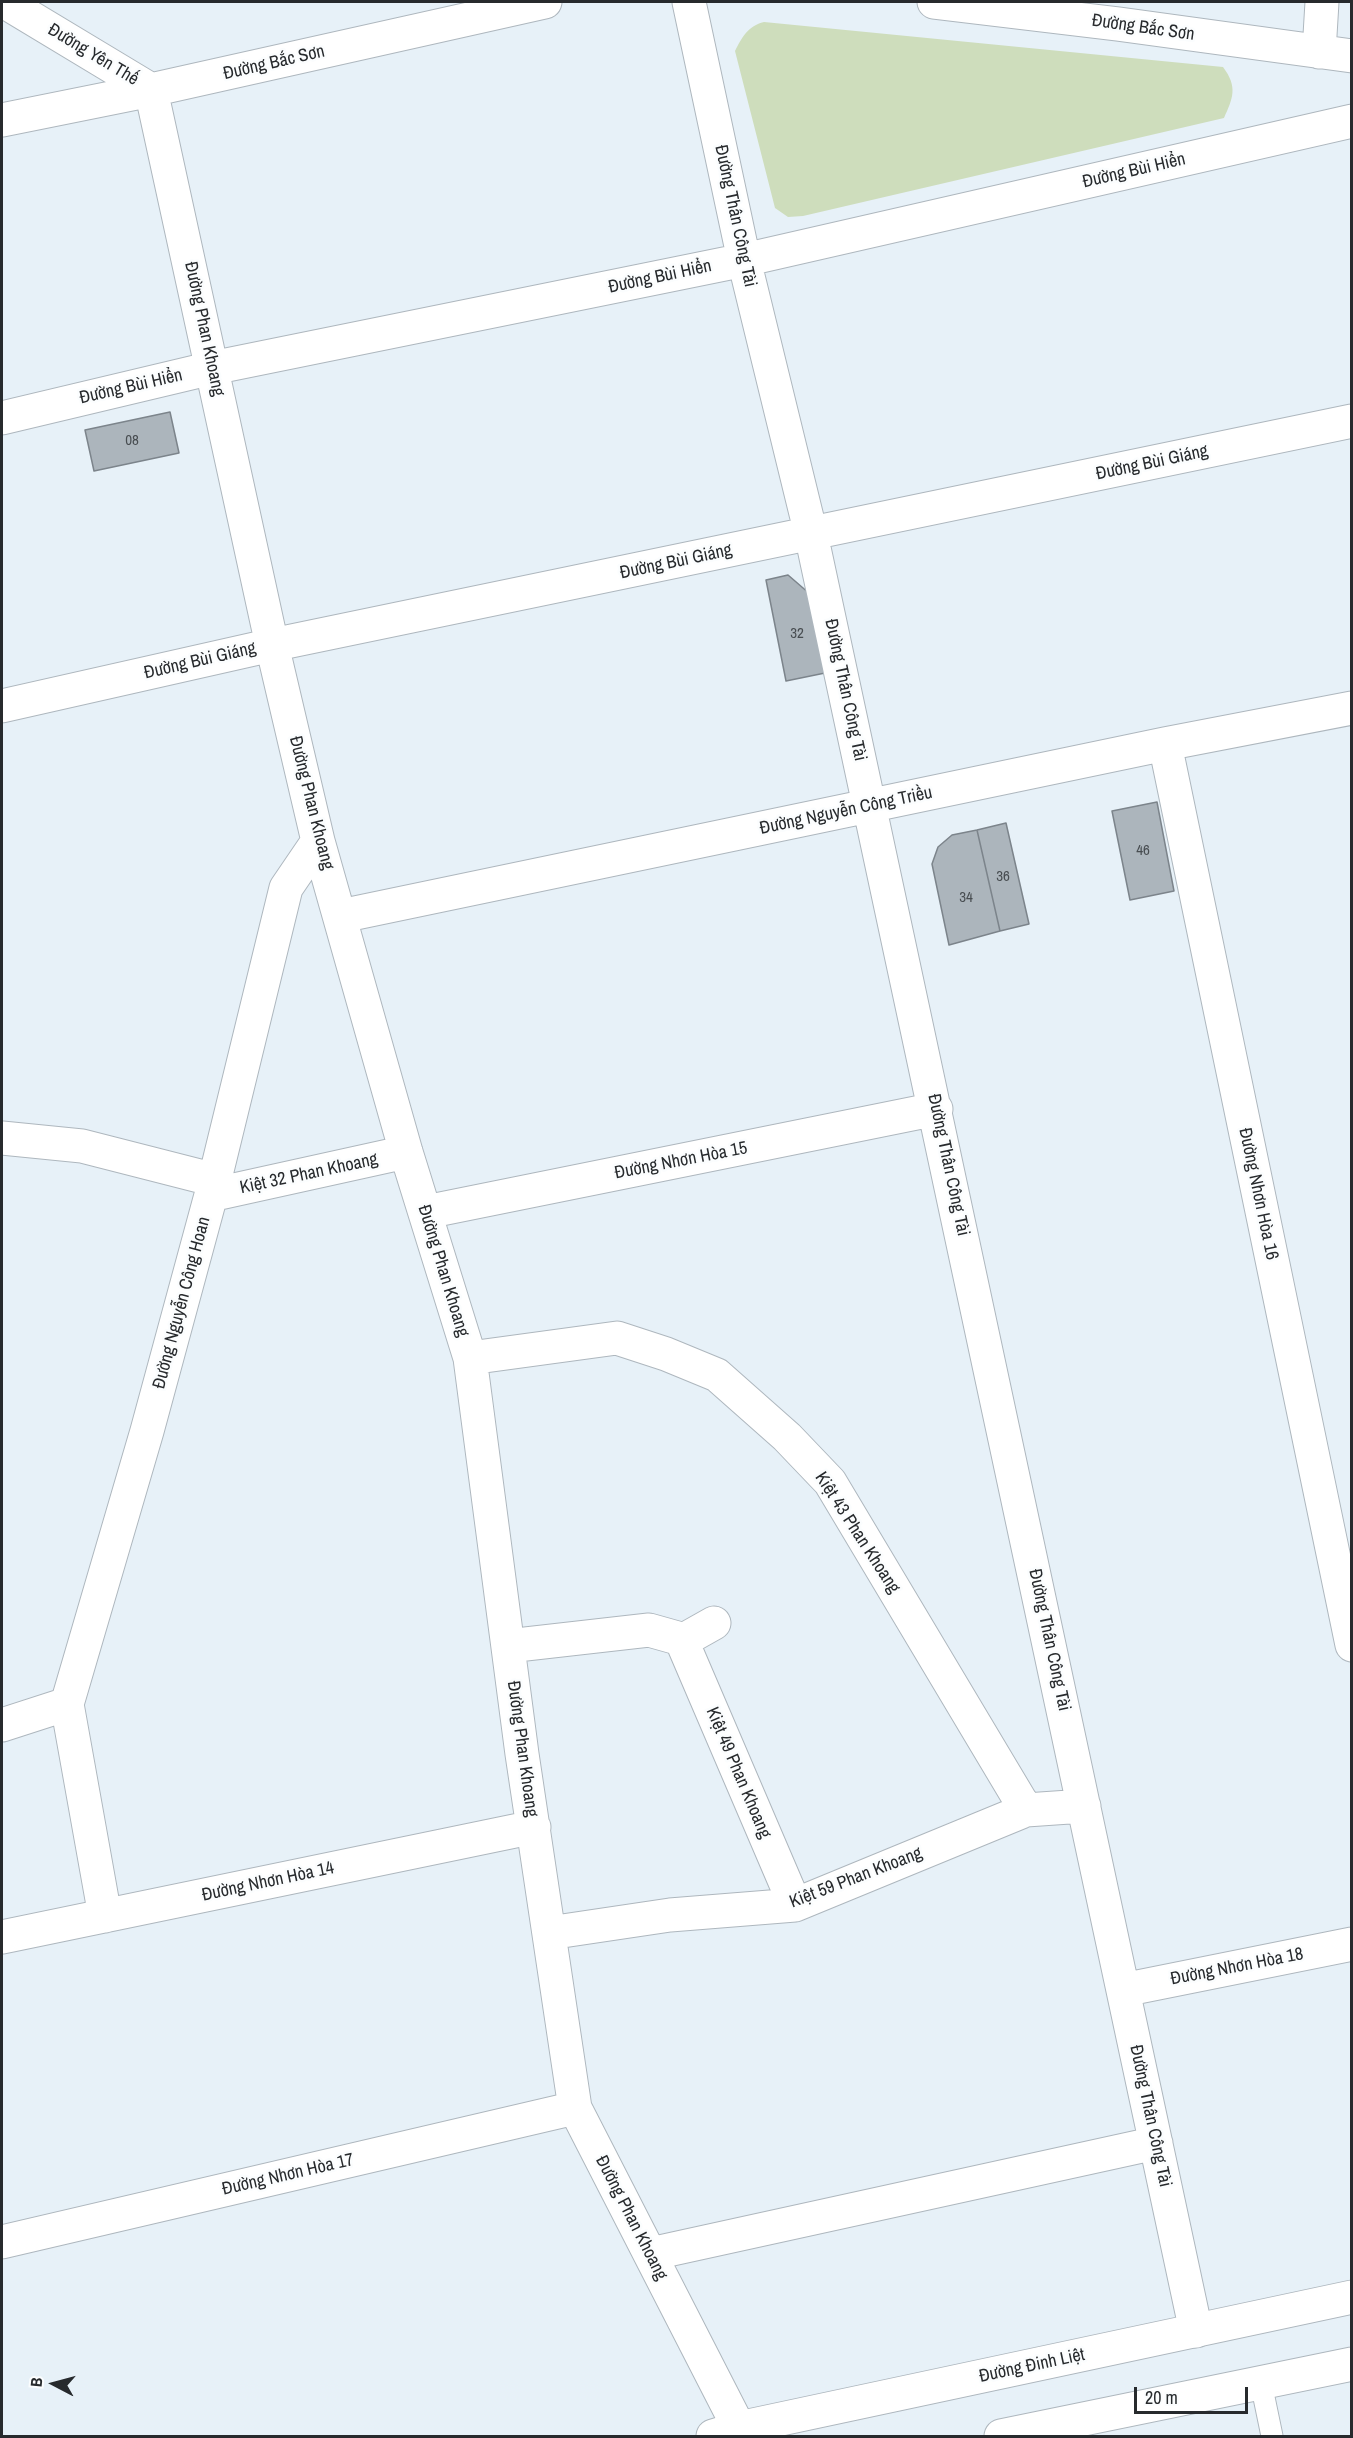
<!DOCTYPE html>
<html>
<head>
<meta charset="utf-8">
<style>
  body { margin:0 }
  #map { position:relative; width:1353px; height:2438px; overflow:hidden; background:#e7f1f8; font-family:"Archivo Narrow",sans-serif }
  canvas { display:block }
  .frame { position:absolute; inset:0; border:3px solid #272a2d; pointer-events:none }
  .north { position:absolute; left:24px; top:2354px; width:60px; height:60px; -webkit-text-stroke:4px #fbfdfe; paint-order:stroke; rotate:276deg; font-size:16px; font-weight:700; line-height:24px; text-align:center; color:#272a2d }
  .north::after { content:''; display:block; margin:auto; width:21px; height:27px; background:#272a2d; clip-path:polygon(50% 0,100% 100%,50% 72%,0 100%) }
  .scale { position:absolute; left:1134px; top:2387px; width:114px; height:27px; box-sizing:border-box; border:3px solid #272a2d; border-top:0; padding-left:8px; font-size:18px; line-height:21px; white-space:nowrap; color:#272a2d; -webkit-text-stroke:4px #fbfdfe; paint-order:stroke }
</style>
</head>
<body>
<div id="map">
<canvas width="1353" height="2438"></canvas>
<div class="frame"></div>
<div class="north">B</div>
<div class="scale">20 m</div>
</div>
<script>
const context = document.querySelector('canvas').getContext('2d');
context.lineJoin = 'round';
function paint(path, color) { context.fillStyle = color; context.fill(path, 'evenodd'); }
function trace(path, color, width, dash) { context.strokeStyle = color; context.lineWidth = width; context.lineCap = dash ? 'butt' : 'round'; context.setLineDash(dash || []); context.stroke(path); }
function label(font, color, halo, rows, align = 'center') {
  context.font = font + ' "Archivo Narrow",sans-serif'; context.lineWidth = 5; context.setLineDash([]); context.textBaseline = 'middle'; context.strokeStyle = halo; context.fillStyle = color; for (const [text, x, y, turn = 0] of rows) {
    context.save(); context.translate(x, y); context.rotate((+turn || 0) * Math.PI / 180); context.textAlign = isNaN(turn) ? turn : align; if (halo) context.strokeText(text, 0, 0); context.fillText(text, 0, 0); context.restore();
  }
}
paint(new Path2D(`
  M764,22L1223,67C1238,87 1233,98 1224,118L803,216L788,217L775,208L735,51C742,37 748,26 764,22Z`), '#ceddbc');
const building = new Path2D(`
  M170,412L179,453L94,471L85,430Z
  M788,575L810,594L825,673L786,681L766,580Z
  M1157,802L1174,891L1130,900L1112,811Z
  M1006,823L1029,924L1000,931L977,830Z
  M977,830L1000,931L949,945L932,864L938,847L952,835Z`);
paint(building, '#acb5bc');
trace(building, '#7c848b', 1.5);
const service = new Path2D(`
  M1261,2383L1272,2436`);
const minor = new Path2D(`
  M5,2L151,90
  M689,2L744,260L811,534L1196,2331
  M934,2L1118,24L1352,56
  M1319,52L1322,2
  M151,90L272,645L318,841L406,1152L470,1358L522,1754L575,2108L739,2428L741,2436
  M2,120L151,90L545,2
  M2,418L212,368L744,260L1352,121
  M2,706L272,645L1352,421
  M1165,744L1352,1645
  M341,916L1165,744L1352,708
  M2,1138L82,1146L215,1180
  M211,1195L406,1152
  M426,1212L936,1109
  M470,1358L617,1338L666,1354L717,1375L787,1437L830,1482L1026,1810
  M682,1641L714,1623
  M508,1646L649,1630L681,1639L795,1905
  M67,1704L105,1916
  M2,1725L67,1704L147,1431L211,1195L286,888L318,841
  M549,1933L670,1915L795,1905L1026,1810L1084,1806
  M2,1937L534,1827
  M1123,1990L1352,1944
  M2,2242L575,2108
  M650,2254L1156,2143`);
const tertiary = new Path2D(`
  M713,2436L739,2428L1352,2297
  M1001,2436L1352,2364`);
trace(service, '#aeb7be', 23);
trace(minor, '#aeb7be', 35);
trace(tertiary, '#aeb7be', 35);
trace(service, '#fff', 21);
trace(minor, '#fff', 33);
trace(tertiary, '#fff', 33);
label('15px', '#484d51', null, [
  ["08",132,441],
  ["32",797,634],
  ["46",1143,851],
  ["36",1003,877],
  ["34",966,898]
]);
label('18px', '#272a2d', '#fbfdfe', [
  ["Đường Bắc Sơn",1143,28,8],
  ["Đường Yên Thế",93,55,31],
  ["Đường Bắc Sơn",274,63,-13],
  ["Đường Bùi Hiển",1134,171,-13],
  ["Đường Thân Công Tài",735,216,78],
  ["Đường Bùi Hiển",660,277,-12],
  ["Đường Phan Khoang",204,329,78],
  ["Đường Bùi Hiển",131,387,-13],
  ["Đường Bùi Giáng",1152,463,-12],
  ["Đường Bùi Giáng",676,562,-12],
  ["Đường Bùi Giáng",200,661,-13],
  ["Đường Thân Công Tài",845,690,78],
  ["Đường Phan Khoang",311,803,76],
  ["Đường Nguyễn Công Triều",846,811,-12],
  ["Đường Nhơn Hòa 15",681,1161,-11],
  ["Đường Thân Công Tài",948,1165,78],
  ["Kiệt 32 Phan Khoang",309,1174,-12],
  ["Đường Nhơn Hòa 16",1258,1194,78],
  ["Đường Phan Khoang",443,1271,73],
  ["Đường Nguyễn Công Hoan",182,1303,-75],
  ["Kiệt 43 Phan Khoang",857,1533,57],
  ["Đường Thân Công Tài",1049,1640,78],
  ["Đường Phan Khoang",522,1749,82],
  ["Kiệt 49 Phan Khoang",738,1773,67],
  ["Kiệt 59 Phan Khoang",856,1878,-21],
  ["Đường Nhơn Hòa 14",268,1882,-12],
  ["Đường Nhơn Hòa 18",1237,1967,-11],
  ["Đường Thân Công Tài",1150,2116,78],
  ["Đường Nhơn Hòa 17",288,2175,-13],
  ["Đường Phan Khoang",631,2218,63],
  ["Đường Đinh Liệt",1032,2366,-12]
]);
</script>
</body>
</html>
